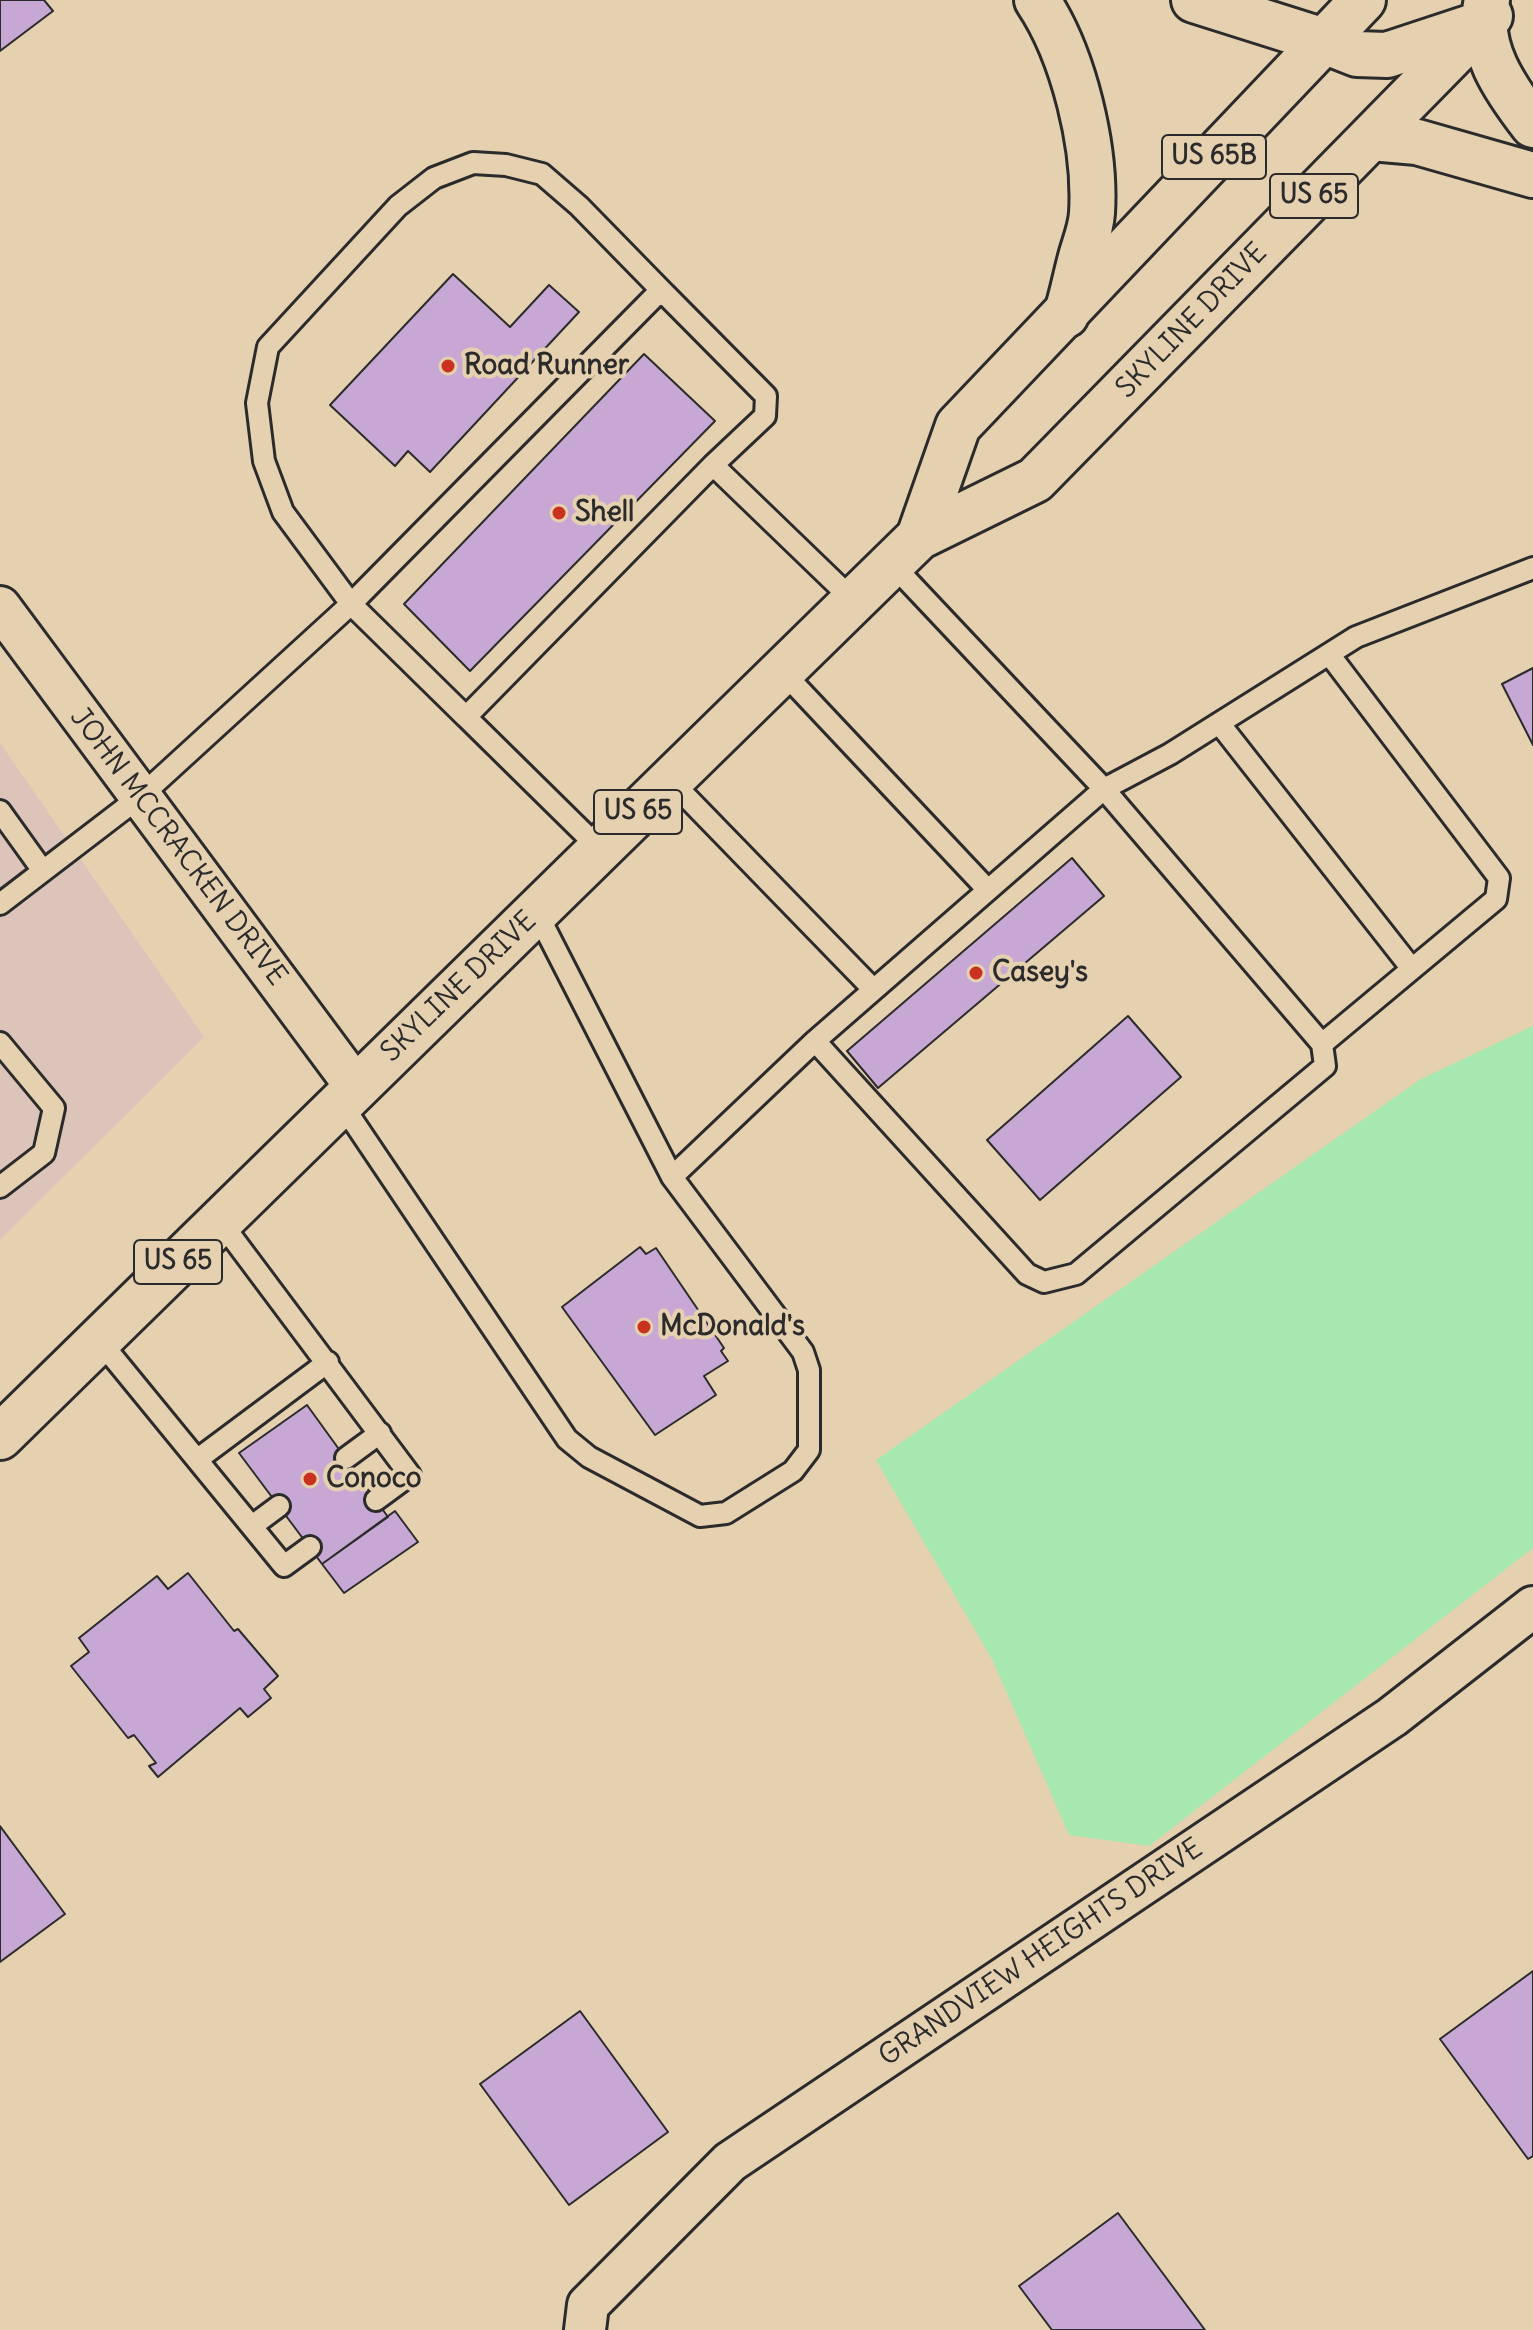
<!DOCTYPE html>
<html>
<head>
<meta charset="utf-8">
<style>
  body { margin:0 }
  canvas { display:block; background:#e5d0af }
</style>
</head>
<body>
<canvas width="1533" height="2330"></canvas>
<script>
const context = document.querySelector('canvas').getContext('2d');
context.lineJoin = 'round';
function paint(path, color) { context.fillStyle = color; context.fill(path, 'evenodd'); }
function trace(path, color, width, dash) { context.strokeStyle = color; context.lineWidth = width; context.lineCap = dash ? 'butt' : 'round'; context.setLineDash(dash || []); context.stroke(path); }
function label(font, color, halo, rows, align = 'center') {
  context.font = font + ' Delius,sans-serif'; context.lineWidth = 8; context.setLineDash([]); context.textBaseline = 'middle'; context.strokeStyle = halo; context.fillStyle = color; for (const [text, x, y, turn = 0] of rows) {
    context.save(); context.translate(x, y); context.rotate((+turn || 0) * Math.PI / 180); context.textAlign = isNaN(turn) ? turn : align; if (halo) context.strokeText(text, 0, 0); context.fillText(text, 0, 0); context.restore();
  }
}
paint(new Path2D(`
  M0,743L204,1037L0,1240Z`), '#dcc4ba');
paint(new Path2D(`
  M1533,1026V1548L1149,1846L1069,1835L993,1661L876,1460L1421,1079Z`), '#a7e7b0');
const building = new Path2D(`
  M0,0H44L53,11L0,51Z
  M453,274L510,327L549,285L579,312L430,472L408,451L395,466L330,405Z
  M644,354L715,421L470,671L404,604Z
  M1533,668V745L1502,684Z
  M1072,858L1104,896L878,1088L847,1051Z
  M1128,1016L1181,1077L1040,1200L987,1140Z
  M640,1247L646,1254L656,1248L724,1348L721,1351L728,1361L704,1376L716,1395L655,1435L562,1307Z
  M307,1405L388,1517L322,1564L239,1453Z
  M395,1511L418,1542L344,1593L322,1564Z
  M188,1573L234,1631L238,1629L278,1676L264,1689L271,1698L248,1717L240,1708L158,1777L149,1766L156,1763L134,1735L128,1738L71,1666L89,1652L79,1638L157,1576L168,1589Z
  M0,1826L65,1914L0,1962Z
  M1533,1971V2156L1528,2159L1440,2039Z
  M580,2011L668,2132L569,2205L480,2084Z
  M1118,2213L1205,2330H1052L1019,2286Z`);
paint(building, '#c7a8d4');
trace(building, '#2b2b2b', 2);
const service = new Path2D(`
  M665,294L579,206L542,174L506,165L473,163L434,178L398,206L268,347L257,403L264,461L283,512L351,604L655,296L665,294L766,396L765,416L713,465
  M782,671L988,890
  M1219,723L1412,969
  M670,780L873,989
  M0,811L43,871
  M600,849L466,717L713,465L854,601
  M0,904L141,796L351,604L466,717
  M815,1041L1027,1274L1044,1282L1076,1274L1325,1066L1322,1044L1104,789L892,564
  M0,1043L54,1108L44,1153L0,1187
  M1322,1044L1496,899L1499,878L1329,654
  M341,1103L567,1439L589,1457L700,1516L726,1513L793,1471L809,1450V1370L803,1352L672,1177L536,911
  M672,1177L815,1041L1104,789L1170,754L1356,637L1533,568
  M220,1221L410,1475L376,1500
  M99,1340L284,1566L310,1547
  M346,1458L380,1433
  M198,1459L328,1362
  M252,1526L279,1506`);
const minor = new Path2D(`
  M0,607L356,1087
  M585,2330L588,2305L730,2162L1392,1717L1533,1607`);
const trunk = new Path2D(`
  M919,537L958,426L1363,0
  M0,1437L919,537L1035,480L1490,16`);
const motorway = new Path2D(`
  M1037,0C1074,55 1096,148 1092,213C1091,230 1084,245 1080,261C1075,280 1072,297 1066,315
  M1194,0L1324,41L1357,54L1387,55L1484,23
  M1487,0C1475,47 1506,90 1533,125
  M1371,138L1417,142L1533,175`);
trace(service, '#2b2b2b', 26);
trace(minor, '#2b2b2b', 46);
trace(trunk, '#2b2b2b', 50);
trace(motorway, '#2b2b2b', 50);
trace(service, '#e5d0af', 20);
trace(minor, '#e5d0af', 40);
trace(trunk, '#e5d0af', 44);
trace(motorway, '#e5d0af', 44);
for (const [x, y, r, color] of [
  [448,366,8,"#c8321e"],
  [559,513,8,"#c8321e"],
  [976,973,8,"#c8321e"],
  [644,1327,8,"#c8321e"],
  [310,1479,8,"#c8321e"]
]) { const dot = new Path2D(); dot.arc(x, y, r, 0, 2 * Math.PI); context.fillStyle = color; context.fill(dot); trace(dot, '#e5d0af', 3); }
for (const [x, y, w] of [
  [1214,157,104],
  [1314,196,88],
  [638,812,88],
  [178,1262,88]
]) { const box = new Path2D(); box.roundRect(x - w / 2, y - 22, w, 44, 6); context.fillStyle = '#e5d0af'; context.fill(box); trace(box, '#2b2b2b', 2); }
label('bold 26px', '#2b2b2b', null, [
  ["US 65B",1214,157],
  ["US 65",1314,196],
  ["US 65",638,812],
  ["US 65",178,1262]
]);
label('28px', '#2b2b2b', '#e5d0af', [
  ["SKYLINE DRIVE",1192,321,-46],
  ["JOHN MCCRACKEN DRIVE",178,847,53],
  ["SKYLINE DRIVE",459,987,-44],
  ["GRANDVIEW HEIGHTS DRIVE",1041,1953,-34]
]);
label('bold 28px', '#2b2b2b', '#e5d0af', [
  ["Road Runner",464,366],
  ["Shell",575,513],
  ["Casey's",992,973],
  ["McDonald's",660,1327],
  ["Conoco",326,1479]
], 'left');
</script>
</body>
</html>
